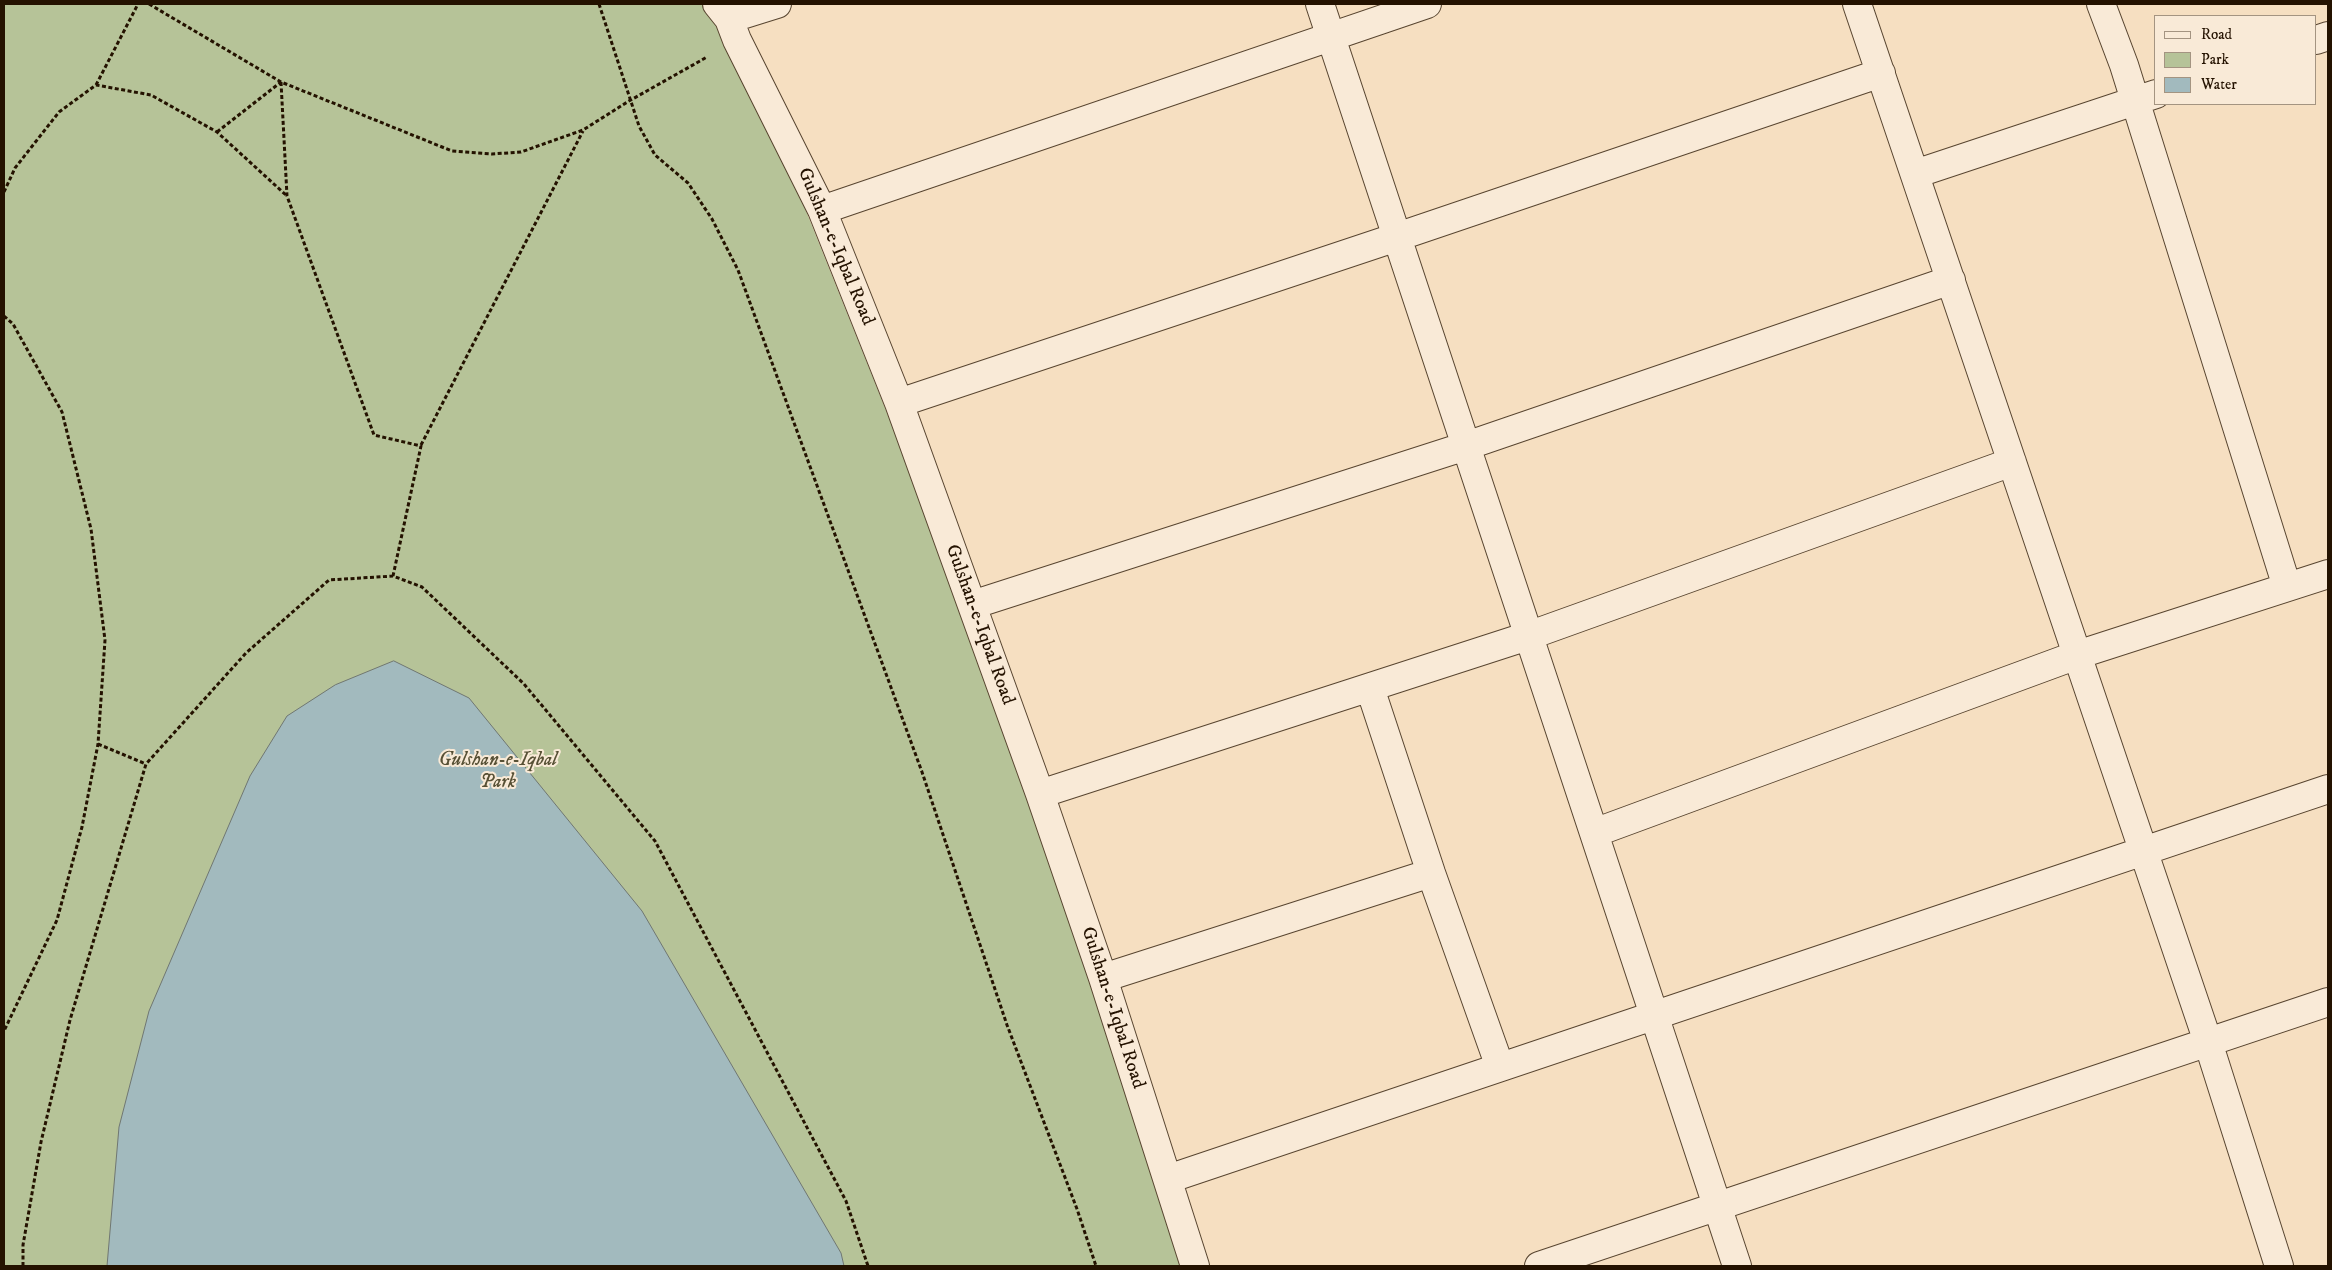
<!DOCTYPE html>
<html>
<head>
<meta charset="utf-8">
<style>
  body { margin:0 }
  #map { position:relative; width:2332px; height:1270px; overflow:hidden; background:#f6dfc1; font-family:"IM FELL DW Pica",serif }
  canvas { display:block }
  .frame { position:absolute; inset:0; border:5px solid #241200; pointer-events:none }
  .legend { position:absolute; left:2154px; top:15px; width:162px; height:90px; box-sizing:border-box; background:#f9ead7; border:1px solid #a49481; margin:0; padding:6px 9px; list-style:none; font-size:15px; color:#241200 }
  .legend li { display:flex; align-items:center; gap:10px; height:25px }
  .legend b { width:25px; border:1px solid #a49481 }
</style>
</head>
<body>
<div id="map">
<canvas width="2332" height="1270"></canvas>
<div class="frame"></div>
<ul class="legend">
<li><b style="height:6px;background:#f9ead7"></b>Road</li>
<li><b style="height:14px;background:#b6c398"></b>Park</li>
<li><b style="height:14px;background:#a2babe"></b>Water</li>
</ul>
</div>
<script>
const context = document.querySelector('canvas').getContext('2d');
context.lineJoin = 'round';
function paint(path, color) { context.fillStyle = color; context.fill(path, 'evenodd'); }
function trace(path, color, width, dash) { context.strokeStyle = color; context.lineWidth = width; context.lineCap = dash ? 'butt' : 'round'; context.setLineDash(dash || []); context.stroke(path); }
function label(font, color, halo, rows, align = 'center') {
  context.font = font + ' "IM FELL DW Pica",serif'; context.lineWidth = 4; context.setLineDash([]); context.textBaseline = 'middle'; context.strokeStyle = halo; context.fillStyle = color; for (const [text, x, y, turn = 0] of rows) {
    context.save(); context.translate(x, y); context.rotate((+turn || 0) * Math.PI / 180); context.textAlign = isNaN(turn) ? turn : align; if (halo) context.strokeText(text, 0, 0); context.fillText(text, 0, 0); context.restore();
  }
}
paint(new Path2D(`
  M4,4H717L729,19L1040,794L1192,1266H4Z`), '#b6c398');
const water = new Path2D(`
  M394,661L469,698L642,911L841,1253L844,1266H107L119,1127L149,1011L250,776L287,716L335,685Z`);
paint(water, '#a2babe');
trace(water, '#707772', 1);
const minor = new Path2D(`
  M717,4L729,19L737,40L822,210L899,403L1040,794L1103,978L1195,1266
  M1320,4L1737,1266
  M1857,4L2208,1042L2279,1266
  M2101,4L2124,65L2287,587
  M729,19L777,4
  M2316,40L2328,36
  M1915,174L2156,94
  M822,210L1427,4
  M899,403L1397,237L1881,73
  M972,605L1466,446L1951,280
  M1370,688L1431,873L1500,1067
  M1040,794L1528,636L2012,462
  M1594,833L2077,655L2328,574
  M1103,978L1431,873
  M1168,1179L2328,789
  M1539,1266L2328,1002`);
trace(minor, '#584530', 30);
trace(new Path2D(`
  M149,4L281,82L452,151L492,154L521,152L583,130L629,101L707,57
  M599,4L639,126L655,155L688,183L712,219L738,270L922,772L1007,1025L1077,1209L1096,1266
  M281,82L287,196L374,435L421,446L393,576
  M96,85L138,4
  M217,132L281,82
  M4,192L15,168L59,112L96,85L151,95L217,132L287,196
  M4,316L13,324L62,412L91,529L105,640L98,744L82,827L57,920L4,1031
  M421,445L583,131
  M98,744L146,764
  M23,1266V1245L41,1142L70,1020L146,764L246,653L329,580L393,576L422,587L524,684L655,841L846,1201L868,1266`), '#241200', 3, [4, 2.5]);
trace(minor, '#f9ead7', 28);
label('19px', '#241200', '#f9ead7', [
  ["Gulshan-e-Iqbal Road",835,247,67],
  ["Gulshan-e-Iqbal Road",979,625,70],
  ["Gulshan-e-Iqbal Road",1112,1008,72]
]);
label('italic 19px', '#575035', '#f9ead7', [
  ["Gulshan-e-Iqbal",498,761],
  ["Park",498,783]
]);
</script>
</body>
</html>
